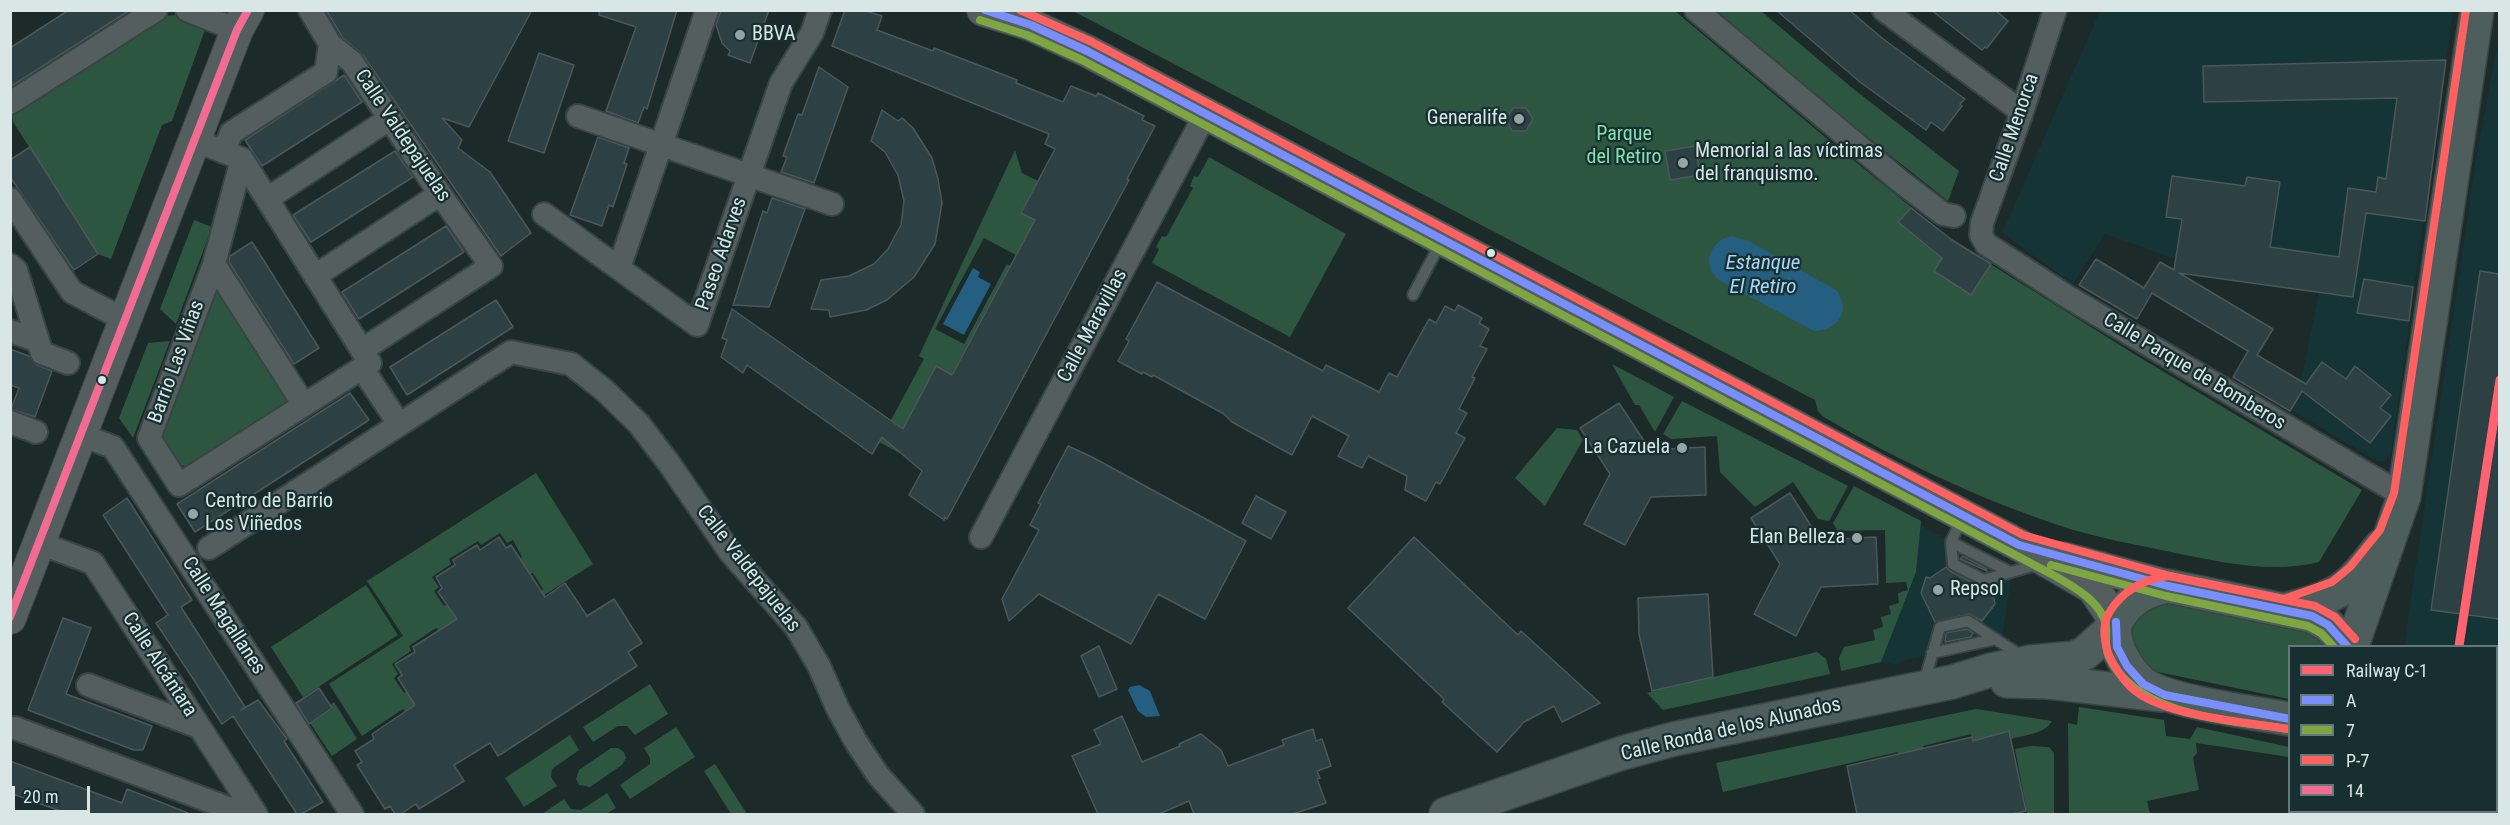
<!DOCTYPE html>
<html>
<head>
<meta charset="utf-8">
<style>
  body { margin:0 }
  #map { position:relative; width:2510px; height:825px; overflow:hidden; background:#1d2a2a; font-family:"Roboto Condensed",sans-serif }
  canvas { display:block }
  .frame { position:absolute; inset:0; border:12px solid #d8e6e6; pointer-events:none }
  .legend { position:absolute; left:2288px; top:645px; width:210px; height:168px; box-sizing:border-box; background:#172f30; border:2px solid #647879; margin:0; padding:8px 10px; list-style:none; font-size:18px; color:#d8e6e6 }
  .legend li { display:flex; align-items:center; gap:12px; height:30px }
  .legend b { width:30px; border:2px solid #647879 }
  .scale { position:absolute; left:12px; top:786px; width:78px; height:27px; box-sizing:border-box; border:3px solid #d8e6e6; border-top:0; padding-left:8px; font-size:18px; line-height:21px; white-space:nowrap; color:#d8e6e6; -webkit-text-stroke:4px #172f30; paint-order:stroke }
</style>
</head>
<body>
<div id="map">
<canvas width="2510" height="825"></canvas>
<div class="frame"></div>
<ul class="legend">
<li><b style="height:8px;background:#ff6270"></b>Railway C-1</li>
<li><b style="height:8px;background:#7a8fff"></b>A</li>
<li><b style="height:8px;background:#7ea642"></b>7</li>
<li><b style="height:8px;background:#ff6060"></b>P-7</li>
<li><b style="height:8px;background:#f26c91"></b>14</li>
</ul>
<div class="scale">20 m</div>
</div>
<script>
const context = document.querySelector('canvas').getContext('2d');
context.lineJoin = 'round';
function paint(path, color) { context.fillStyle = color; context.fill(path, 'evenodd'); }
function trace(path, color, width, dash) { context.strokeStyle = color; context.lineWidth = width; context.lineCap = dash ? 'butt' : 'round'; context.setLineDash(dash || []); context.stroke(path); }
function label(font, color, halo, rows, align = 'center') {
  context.font = font + ' "Roboto Condensed",sans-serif'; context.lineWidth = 4.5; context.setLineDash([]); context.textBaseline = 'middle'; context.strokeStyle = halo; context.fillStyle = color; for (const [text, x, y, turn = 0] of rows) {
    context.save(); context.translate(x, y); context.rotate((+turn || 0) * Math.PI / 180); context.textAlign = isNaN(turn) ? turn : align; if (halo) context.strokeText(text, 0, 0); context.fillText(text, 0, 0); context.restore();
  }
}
paint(new Path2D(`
  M2100,11H2453L2391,454L2385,461H2377L2291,410L2302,391L2301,381L2319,292L2176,259L2105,234L2073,284L2002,233Z
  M2499,36V814H2390V812H2496V646H2404L2477,153Z
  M1920,525L2012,573L2002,639L1901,661L1899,665L1881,662L1916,572Z`), '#143435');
paint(new Path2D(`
  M1073,11H1675L1832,143L1952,240L2134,354L2362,490L2319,562C2271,574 2219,562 2171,552C2138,545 2103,539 2070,529C1983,501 1901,462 1822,416L1818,411L1815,400Z
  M1717,11H1761L1851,87L1959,171L1948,201L1833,110Z
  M175,15L206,27L172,121L162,125L111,259L98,254L13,122L12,116L14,112L165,16Z
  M1015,150L1022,173L1038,181L1021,212L1035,220L1016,255L984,238L935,329L964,344L1007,264L1010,266L907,457L879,442L924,359L919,356Z
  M1209,157L1346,234L1290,337L1152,263L1159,249L1156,247L1162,236L1166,237L1193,188L1190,186L1194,176L1198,177Z
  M194,220L212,227L176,324L160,309Z
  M216,289L289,403L190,467C173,466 168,449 160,436Z
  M170,341L133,438L119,418L148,343Z
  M1612,364L1674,397L1655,432L1639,405H1635Z
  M1682,401L1848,486L1829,521L1818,519L1793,482L1755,507L1720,472L1717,436L1671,439L1663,434Z
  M1557,428L1577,430L1583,440L1545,506L1515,478Z
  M536,473L593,564L541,597L539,593L543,589L533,573L522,580L511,564L522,557L513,540L507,543L500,533L481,545L478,541L449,559L451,564L432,577L439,587L434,591L444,606L456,599L466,616L441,632L436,628L409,646L411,651L392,664L398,674L394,678L404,693L415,686L425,703L407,714L403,709L362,736L329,684L403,636L367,581Z
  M1854,486L1921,521L1916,572L1881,662L1841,671L1839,658L1844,647L1875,640L1873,630L1883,627L1881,617L1891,614L1889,606L1899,603L1898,593L1908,590L1906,582L1886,583L1885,530L1838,531L1833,523Z
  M366,585L398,635L303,697L271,647Z
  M2166,600L2309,629L2330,646H2290L2289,699L2158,672C2136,663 2121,628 2144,610C2150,605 2159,603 2166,600Z
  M1817,652L1826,659L1830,674L1663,710L1647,693Z
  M650,684L668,714L635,735L627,726H618L593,742L583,727Z
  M334,702L357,739L332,756L310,723L332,709L330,705Z
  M2079,707L2164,720L2166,736L2190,739L2197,727L2289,747V757L2196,743L2197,753L2193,758L2199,790L2147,801L2150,814H2069L2068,723L2077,725Z
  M1976,709L2052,721C2045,734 2024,735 2011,739L2009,731L1973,741L1971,734L1923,746L1929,777L1933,778L1941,814H1911L1898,752L1723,792L1716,763Z
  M676,727L695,757L630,799L620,785L650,764V758L644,748Z
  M570,735L579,750L552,769L551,777L557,786L524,807L505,778Z
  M2031,746L2049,747L2054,753V814H2023L2027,813L2015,749Z
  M611,748H618L624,752L626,758L622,765L590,787L579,785L576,779L579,770Z
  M715,764L747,814H731L704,771Z
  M607,793L616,808L606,814H542L564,799L571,809L581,810Z`), '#2d5640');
paint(new Path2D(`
  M1731,236L1749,241L1836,290C1852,310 1838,331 1814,331L1719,280C1701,264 1710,241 1731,236Z
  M973,268L980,272L978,277L991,284L964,335L943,324Z
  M1139,685L1150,691L1160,716L1146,717L1138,711L1128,690L1130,687Z`), '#245e80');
const building = new Path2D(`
  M69,10H130L10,87V48Z
  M326,10H532L469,127L442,118L462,140L458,148L490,172L531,233L501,256L363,55L343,38Z
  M599,10H677L647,109L644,107L638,123L606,111L636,27L599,15Z
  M721,10H769L750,63L728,55L730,51L722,43L716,25Z
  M845,10H862L882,16L877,30L933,51L934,48L1017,80L1016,83L1063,102L1071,86L1096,96L1098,93L1144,116L1142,120L1155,126L1127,179L1129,180L1005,411L947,519L945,517L944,520L909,495L922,471L882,437L872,454L747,365L743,373L721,357L727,340L722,338L732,309L903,429L936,366L952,375L1035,220L1021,213L1055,149L1045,144L1049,134L832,46Z
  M1776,10H1849L1882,38L1965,99L1960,104L1962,106L1943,131L1931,122L1926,130L1860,82Z
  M1931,10H1995L2008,21L1987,48L1985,47L1982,50Z
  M539,53L574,65L544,153L508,141Z
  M2446,60L2425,221L2366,213L2353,297L2179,273L2273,329L2257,355L2306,384L2322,362L2346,379L2355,366L2391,395L2380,408L2391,416L2370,443L2302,391L2290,411L2233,377L2248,351L2152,293L2137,319L2079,285L2096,259L2144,288L2160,262L2174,270L2182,219L2166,217L2172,176L2245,186L2247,177L2280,182L2270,247L2339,257L2348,188L2376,192L2378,177L2386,179L2397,98L2204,102L2203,66Z
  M819,67L848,87L814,183L781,172L787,157L783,156L798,114L802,115Z
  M344,75L362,102L262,166L245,140Z
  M1513,108H1526L1533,119L1526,131H1512L1506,119Z
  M882,110L898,121L902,118L913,128L932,158L938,179L942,203L935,244L914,277L887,300L866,310L830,317L829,310L811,309L821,280L849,276L874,264L888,249L901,225L904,201L898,175L885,152L871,141Z
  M598,137L629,148L624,163L627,164L613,207L609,205L602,226L570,215Z
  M1695,146L1700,175L1670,180L1665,151Z
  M30,147L98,254L74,270L10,177V160Z
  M395,151L413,177L311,242L293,215Z
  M772,198L805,209L769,307L733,305L763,211L767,213Z
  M1911,208L1952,240L1991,264L1971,295L1934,271L1942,258L1898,222Z
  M446,226L464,252L359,319L342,292Z
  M252,242L319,348L294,364L229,262L230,256Z
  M2480,271L2499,274V619L2431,610Z
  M2364,279L2413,287L2409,321L2357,313Z
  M1157,282L1323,371L1326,365L1379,392L1389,373L1397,377L1429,319L1436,323L1445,306L1455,311L1458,305L1482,318L1479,323L1489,329L1480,346L1487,349L1472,377L1475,378L1459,409L1467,413L1456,433L1465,438L1440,484L1436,482L1426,501L1405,490L1407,476L1368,456L1362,468L1338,456L1349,436L1312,416L1292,455L1232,422L1224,414L1153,375L1152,377L1143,372L1142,374L1118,361L1129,341L1126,339Z
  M496,300L513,327L407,395L390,367Z
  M10,349L29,356L37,365L52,371L35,417L11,409L19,388L10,385Z
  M350,393L369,420L195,532L177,504Z
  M1619,403L1650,450L1705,447L1706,495L1651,497L1625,545L1584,524L1610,474L1580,428Z
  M1068,446L1092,457L1246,541L1205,619L1158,594L1131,644L1039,594L1009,621L1002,599L1039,530L1030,525L1041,504L1038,503Z
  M1790,493L1820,540L1876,537L1878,584L1821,587L1796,636L1754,614L1780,564L1751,518Z
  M1256,496L1286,512L1271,539L1242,523Z
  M127,498L192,600L181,607L245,707L241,710L258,700L287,739L284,741L323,802L301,814H297L233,716L222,724L190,674L156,623L168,615L103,515Z
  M499,537L506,548L511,545L545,597L565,583L587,616L614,599L642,643L628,652L637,666L498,756L490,743L454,765L464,781L419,809L416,804L401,814H395L390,806L385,809L357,765L362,762L355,751L374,739L372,734L415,705L398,678L402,675L395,664L415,652L413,647L457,619L438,592L442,588L436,577L455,565L453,560L477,545L480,550Z
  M1414,537L1518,635L1521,631L1600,703L1562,722L1554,706L1524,722L1497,752L1442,702L1444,699L1348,608Z
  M1963,556L1987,569V571L1960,559Z
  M1946,567L1950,571L1981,587L1991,586L1995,604L1982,621L1969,614L1935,622L1921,593L1926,577L1930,578Z
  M1708,594L1713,677L1652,691L1639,634L1638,598Z
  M63,618L91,628L66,694L152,726L143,750H134L28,710Z
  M1967,629L1973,633L1971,637L1945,642L1946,633Z
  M1099,646L1117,689L1099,697L1081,656Z
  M319,688L332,708L309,724L296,703Z
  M1122,716L1142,762L1180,746L1179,744L1201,734L1221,750L1228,766L1284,745L1282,740L1313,729L1316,741L1322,739L1331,766L1317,771L1320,778L1317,779L1326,803L1293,814H1194L1189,801L1159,814H1098L1072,756L1101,744L1094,730Z
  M2009,731L2026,811L2012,814H1857L1847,766L1972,737L1973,741Z
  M10,761L122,803L127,789L188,813V814H69L10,793Z`);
paint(building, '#2d4043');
trace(building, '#4c5758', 1.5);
trace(new Path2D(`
  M2496,718H2500
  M2496,758H2500`), '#394646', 33, [33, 16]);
const lane = new Path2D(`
  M1413,295L1441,242
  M1962,518L1951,542L1953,564L1984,580L2039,564
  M1951,542L2010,572
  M1932,653L1996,639
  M1924,683L1940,627L1968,621L2023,657`);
const street = new Path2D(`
  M187,10L237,30
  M310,10L330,44L352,62L440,194L491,266L362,350
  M1696,10L1900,181L1943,214L1954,216
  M1884,10L2022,112
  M2055,10L2022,112L1982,223L1981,235L1986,244L2068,297L2404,496
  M10,103L156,10
  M578,116L832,204
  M194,140L242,159L370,363L362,368L399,424
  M224,152L231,133L326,72L330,44
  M10,199L72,292L125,320
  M267,199L389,119
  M544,214L697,325L781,83L812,33L820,10
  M214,264L304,405L179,485L149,438L214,264L242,159
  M10,265L16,270L38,341
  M619,268L707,10
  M315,276L440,194
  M10,331L38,341L42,353L68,363
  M304,405L362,368
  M10,422L36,432
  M81,435L113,447L352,814
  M981,537L1205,115
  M39,543L93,563L256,814
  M209,548L511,352L571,364L604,390L639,424L668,462L730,552L796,627L819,666L837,707L856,742L878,775L913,814
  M88,685L199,727
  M15,728L244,814`);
const secondary = new Path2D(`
  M983,10L1031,25L1087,51L2019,545L2093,588L2116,622
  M2063,558L2168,586
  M10,618L237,30L248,10`);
const primary = new Path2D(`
  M2285,610C2305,604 2330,599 2347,585C2360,574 2370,559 2381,546
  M2352,646L2404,496L2477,10
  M2007,681L2048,682L2162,695
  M2290,719C2256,713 2168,702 2143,684C2134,676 2126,665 2121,655C2116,646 2112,630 2117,620C2129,599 2146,590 2168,586L2312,616L2328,625L2347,646
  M1446,814L1622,753L1674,739L1952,682L1991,670L2031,662L2074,658L2085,653L2115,626`);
trace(lane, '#394444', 14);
trace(street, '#394444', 26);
trace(secondary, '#394444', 34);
trace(primary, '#394444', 36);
trace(lane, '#555e5e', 10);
trace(street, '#555e5e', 22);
trace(secondary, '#555e5e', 32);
trace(primary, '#4d5e5c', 33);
trace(new Path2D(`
  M985,10L1031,25L1087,51L2019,545L2168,586L2312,616L2328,625L2347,646
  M2116,622L2117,647L2127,666L2143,684L2165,695L2290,719`), '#7a8fff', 8);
trace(new Path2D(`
  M980,20L1027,35L1082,60L2055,576C2073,586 2102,602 2106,626C2107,637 2104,646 2109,657C2137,717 2231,720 2288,729
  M2051,565L2166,596L2308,626L2321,633L2333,646`), '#7ea642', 8);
trace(new Path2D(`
  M1020,10L1092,42L2023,535L2170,576L2284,599L2332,582L2350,567L2380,530L2394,493L2466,10
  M2288,729C2246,722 2172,717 2138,693C2125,684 2114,667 2108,653C2104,640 2102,625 2109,613C2122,591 2145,578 2169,576L2315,606L2335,617L2355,639`), '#ff6060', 8);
trace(new Path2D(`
  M10,617L237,30L248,10`), '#f26c91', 8);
trace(new Path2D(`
  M2459,646L2500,380`), '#ff6270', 9);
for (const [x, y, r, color] of [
  [740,35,6,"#97a4a4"],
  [1519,119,6,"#97a4a4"],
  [1683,163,6,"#97a4a4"],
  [1491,253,5,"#d8e6e6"],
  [102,380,5,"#d8e6e6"],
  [1682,448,6,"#97a4a4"],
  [193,514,6,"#97a4a4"],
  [1857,538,6,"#97a4a4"],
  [1938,590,6,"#97a4a4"]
]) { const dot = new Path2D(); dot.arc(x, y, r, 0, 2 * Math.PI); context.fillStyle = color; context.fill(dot); trace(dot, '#172f30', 2); }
label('20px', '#d8e6e6', '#172f30', [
  ["BBVA",752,35],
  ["Generalife",1507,119,"right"],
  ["Memorial a las víctimas",1695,152],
  ["del franquismo.",1695,175],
  ["La Cazuela",1670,448,"right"],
  ["Centro de Barrio",205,502],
  ["Los Viñedos",205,525],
  ["Elan Belleza",1845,538,"right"],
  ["Repsol",1950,590]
], 'left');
label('20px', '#d8e6e6', '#172f30', [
  ["Calle Menorca",2015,128,-71],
  ["Calle Valdepajuelas",402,136,56],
  ["Paseo Adarves",722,254,-71],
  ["Calle Maravillas",1093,326,-62],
  ["Barrio Las Viñas",177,362,-70],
  ["Calle Parque de Bomberos",2194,372,31],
  ["Calle Valdepajuelas",748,569,52],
  ["Calle Magallanes",223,616,57],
  ["Calle Alcántara",159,665,57],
  ["Calle Ronda de los Alunados",1731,730,-13]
]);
label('20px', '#83e2ae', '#172f30', [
  ["Parque",1624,135],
  ["del Retiro",1624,158]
]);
label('italic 21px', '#a6d7fa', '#172f30', [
  ["Estanque",1763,264],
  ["El Retiro",1763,288]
]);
</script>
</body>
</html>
